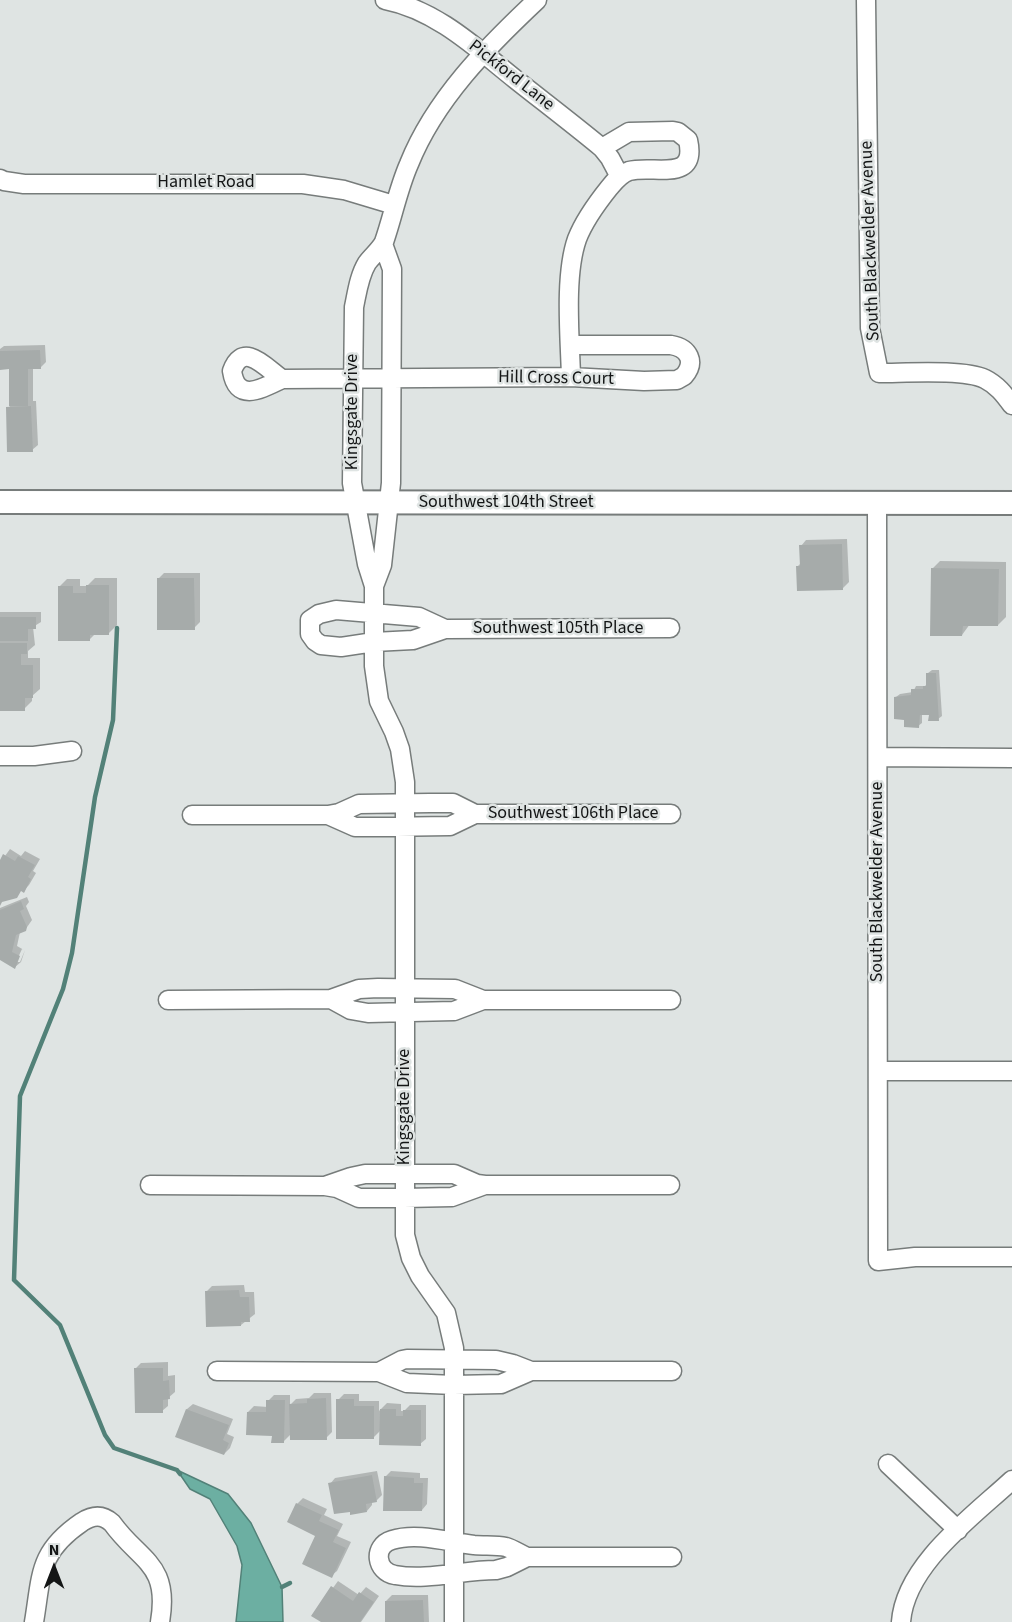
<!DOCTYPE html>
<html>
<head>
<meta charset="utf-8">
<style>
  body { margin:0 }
  #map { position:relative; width:1012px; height:1622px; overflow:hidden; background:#dfe4e3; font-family:"Source Sans 3",sans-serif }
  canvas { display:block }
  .north { position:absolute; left:24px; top:1538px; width:60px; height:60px; -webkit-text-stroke:4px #dfe4e3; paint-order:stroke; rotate:0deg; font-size:16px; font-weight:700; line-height:24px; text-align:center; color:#141616 }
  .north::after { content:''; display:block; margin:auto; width:21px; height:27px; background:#141616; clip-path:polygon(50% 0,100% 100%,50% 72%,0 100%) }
</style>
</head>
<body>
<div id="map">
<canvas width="1012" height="1622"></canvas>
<div class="north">N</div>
</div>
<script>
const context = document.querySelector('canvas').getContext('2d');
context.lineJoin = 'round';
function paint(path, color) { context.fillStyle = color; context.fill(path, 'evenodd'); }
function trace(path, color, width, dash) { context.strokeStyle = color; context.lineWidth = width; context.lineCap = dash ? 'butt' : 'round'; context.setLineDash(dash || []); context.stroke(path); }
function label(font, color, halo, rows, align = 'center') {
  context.font = font + ' "Source Sans 3",sans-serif'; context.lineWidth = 5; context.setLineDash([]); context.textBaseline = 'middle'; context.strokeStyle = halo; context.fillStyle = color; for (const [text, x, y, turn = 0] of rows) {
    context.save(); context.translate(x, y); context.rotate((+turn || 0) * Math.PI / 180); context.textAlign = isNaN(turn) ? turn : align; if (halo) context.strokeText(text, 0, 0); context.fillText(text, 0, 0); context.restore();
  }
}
const water = new Path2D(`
  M177,1470L228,1494L251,1523L282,1587L283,1622H236L242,1565L237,1546L210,1499L190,1489Z`);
paint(water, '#6cafa2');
trace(water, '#528178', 1.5);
paint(new Path2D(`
  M45,345L46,362L40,368H33V401H36L38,445L32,450L8,408L11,405L10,368H0V349L4,346Z
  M847,539L849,582L843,588L797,567L801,563V546L806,540Z
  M940,561L1006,562V617L998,625L970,624L962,635L933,568Z
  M164,573H200V622L194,628L158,579Z
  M95,578H117V625L109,633H96L90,639L59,587L67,579H80V586H87Z
  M0,612H41V622L33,627L35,645L28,651V658H40V689L32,696V701L24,709H0Z
  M932,670H939L942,716L938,719L930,713H922V723L918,726L906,719L896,697L900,694L913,692L916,686H925L928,683V673Z
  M10,849L21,856L25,851L40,859L33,871L36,873L29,885L23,891L21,890L0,902V863Z
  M27,897L29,902L26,906L32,920L25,930L20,932L17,946L24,950L22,949L16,962H20L25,950L21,962L15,967L0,958V908Z
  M244,1285L245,1292H254L255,1314L241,1325L207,1291L212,1286Z
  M168,1362V1376L175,1375V1392L168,1398V1406L162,1411L135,1369L141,1363Z
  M314,1393H331L332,1432L326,1438L291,1434L283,1442L248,1412L254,1406L268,1407V1401L274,1395H290V1405L296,1399L309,1398Z
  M344,1394H359V1401H379V1411L387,1403L401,1404V1411H404L410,1405H426V1439L420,1444L381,1430L373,1438L338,1400Z
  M193,1404L233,1419L227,1434L234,1437L230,1448L224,1454L177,1436L187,1409Z
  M377,1471L382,1495L376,1501L372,1502V1505L367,1511L330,1484L335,1478Z
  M391,1471L420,1473V1478H428L427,1504L422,1510L385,1477Z
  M303,1498L327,1509L324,1515L343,1524L337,1536L351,1542L337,1571L331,1576L317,1535L289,1521L297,1504Z
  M338,1581L359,1595L366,1587L379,1596L361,1622H323L313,1615Z
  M392,1595H428L429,1622H387L386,1601Z`), '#0003');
trace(new Path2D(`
  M117,628L113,720L95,797L72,953L63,989L20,1096L14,1280L60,1325L105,1435L114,1448L177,1470L180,1474
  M282,1587L290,1583`), '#528178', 4.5);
paint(new Path2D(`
  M40,350L41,369H28V406H9V369L0,370V351Z
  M31,406L33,452H7L6,407Z
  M842,544L843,590L797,591L796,566H800L799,545Z
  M931,568L999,569L998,626H963L962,636H930Z
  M157,578H194L195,630H157Z
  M86,585H109V635H90V641H58V586H73V593H86Z
  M0,617H36V629H28V641H0Z
  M0,643H27V654H21V665H33V698H25V711H0Z
  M926,673H936L939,721H928L929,715H920L919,728L904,727V720L894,719V697L911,695V689H923V686H926Z
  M3,854L15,861L18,856L35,865L28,877L31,879L24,893L21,891L17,898L2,902L0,906V860Z
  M21,901L24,909L20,911L27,927L26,931L16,935L12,952L20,956L15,969L0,960V910Z
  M239,1290L240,1297H249L250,1322H241V1326L206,1327L205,1291Z
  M134,1368H163V1381L169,1380L170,1399L163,1400V1413H135Z
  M326,1398L327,1440H290L289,1404L307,1403V1399Z
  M336,1399H354V1406H374V1439H336Z
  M266,1400H285L284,1443H271L272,1436L246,1435L247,1412H266Z
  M186,1409L229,1425L223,1440L229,1443L224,1455L175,1437Z
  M380,1409H396V1416H403V1410H421V1446L379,1445Z
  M372,1475L377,1502L366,1504L367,1512L350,1515V1512L334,1514L328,1483Z
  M384,1476L414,1478V1483H423L422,1511H383Z
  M296,1503L322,1515L319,1521L339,1530L333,1542L346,1548L332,1578L302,1564L315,1536L287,1522Z
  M331,1586L353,1601L359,1592L374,1602L360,1622H321L311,1616Z
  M423,1600L424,1622H385V1601Z`), '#a6abaa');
const minor = new Path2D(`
  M385,0C436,10 475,47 515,79C544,102 573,124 602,148L610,158L619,175
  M866,0L870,328L879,373C906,373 964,369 985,379C997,385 1004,394 1012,405
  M0,179L4,181L24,184H303L344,190L394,205
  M571,377C570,338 564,276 577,239C584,221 597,203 609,188C615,181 620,174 629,171C653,164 698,184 688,140L678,132L673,131L629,132L602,148
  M282,379C268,370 243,339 232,371C237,404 263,388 282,379L571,377L644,381L677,380L684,376C696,362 689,348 671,345H570
  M877,503L878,1261L915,1257H1012
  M374,586L382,565L391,483L392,269L383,244
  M445,629L419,617L336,610L319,614L310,620V634L315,641L321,645L341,647L374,642L413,640L445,629L670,628
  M0,756H34L72,751
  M878,757L1012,758
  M192,815H328L339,813L359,804L430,803H453L475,814H671
  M328,815L355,827H379L450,826L475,814
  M331,999L351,1010L368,1013L454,1011L483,1000
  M168,1000L331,999L359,989L378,988L455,989L483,1000H671
  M878,1071H1012
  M150,1185L325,1186L337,1188L359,1198H404L452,1197L485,1185
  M325,1186L351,1177L365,1174H454L477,1184L485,1185H670
  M217,1371L379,1372L407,1383L454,1385L501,1384L531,1371
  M379,1372L402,1360L407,1359L496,1360L513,1364L531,1371H672
  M888,1464L958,1530
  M527,1557C520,1554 513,1549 506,1547C496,1545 485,1546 474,1545C448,1542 417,1532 392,1540C372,1546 376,1572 395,1575C427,1581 463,1570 496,1570L507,1567L527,1557H672
  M34,1622C42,1574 38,1552 82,1522C93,1515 102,1514 112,1523C140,1562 170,1563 160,1622
  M454,1622V1348L446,1313L420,1276L411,1258L405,1235V782L400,749L394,732L379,701L374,666V586L367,564L352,483L354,307C357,293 359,276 367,263C372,256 380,250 384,242C393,216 398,189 409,164C435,99 487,47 537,0
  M901,1622C905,1565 972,1517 1012,1480`);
const major = new Path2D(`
  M0,502L1012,503`);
trace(minor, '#777c7b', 21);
trace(major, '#777c7b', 26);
trace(minor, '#fff', 18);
trace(major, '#fff', 22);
label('18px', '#141616', '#dfe4e3', [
  ["Pickford Lane",511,76,38],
  ["Hamlet Road",206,183],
  ["South Blackwelder Avenue",871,241,-92],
  ["Hill Cross Court",556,379,1],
  ["Kingsgate Drive",353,412,-90],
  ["Southwest 104th Street",506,503],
  ["Southwest 105th Place",558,629],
  ["Southwest 106th Place",573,814],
  ["South Blackwelder Avenue",878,882,-90],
  ["Kingsgate Drive",405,1107,-90]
]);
</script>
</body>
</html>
